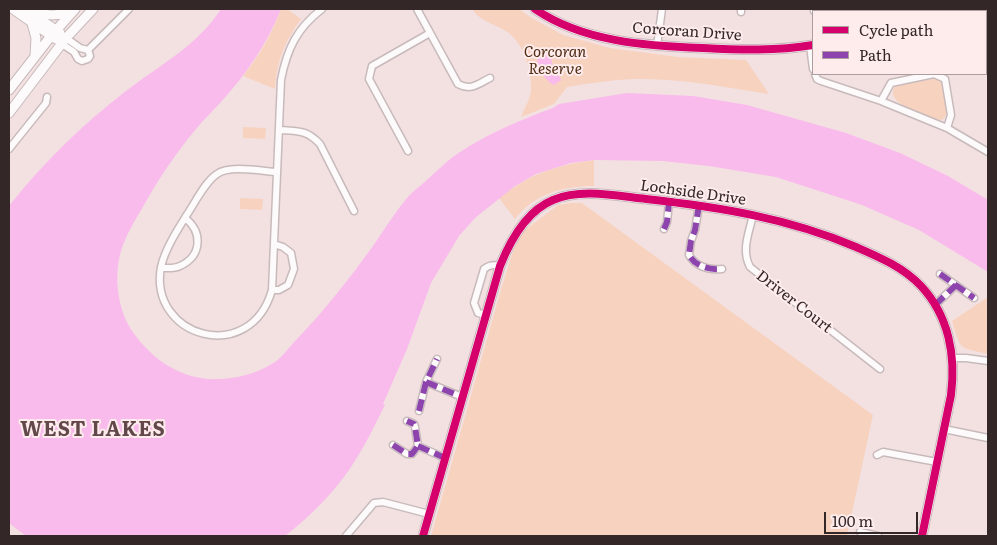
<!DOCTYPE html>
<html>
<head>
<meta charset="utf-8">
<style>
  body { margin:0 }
  #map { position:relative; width:997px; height:545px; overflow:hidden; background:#f3e1e2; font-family:Literata,serif }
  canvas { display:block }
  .frame { position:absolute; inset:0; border:10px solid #332728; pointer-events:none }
  .legend { position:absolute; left:812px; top:10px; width:175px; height:65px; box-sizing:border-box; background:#feebec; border:1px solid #ad9d9e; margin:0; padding:6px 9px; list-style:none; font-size:15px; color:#332728 }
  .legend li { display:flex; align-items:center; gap:10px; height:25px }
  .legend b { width:25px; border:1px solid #ad9d9e }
  .scale { position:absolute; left:824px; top:512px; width:94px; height:22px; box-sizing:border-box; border:2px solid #332728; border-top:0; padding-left:6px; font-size:15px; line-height:18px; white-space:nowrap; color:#332728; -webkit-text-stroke:4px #feebec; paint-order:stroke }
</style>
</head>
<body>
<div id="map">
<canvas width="997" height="545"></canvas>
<div class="frame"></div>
<ul class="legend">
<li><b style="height:6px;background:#d6006c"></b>Cycle path</li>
<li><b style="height:6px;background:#8e44ad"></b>Path</li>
</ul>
<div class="scale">100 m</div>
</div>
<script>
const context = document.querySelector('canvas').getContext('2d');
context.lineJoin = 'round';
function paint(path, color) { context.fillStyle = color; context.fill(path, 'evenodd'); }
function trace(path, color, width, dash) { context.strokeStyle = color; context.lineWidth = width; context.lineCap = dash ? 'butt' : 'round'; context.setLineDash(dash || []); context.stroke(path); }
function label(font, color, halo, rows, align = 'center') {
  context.font = font + ' Literata,serif'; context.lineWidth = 4; context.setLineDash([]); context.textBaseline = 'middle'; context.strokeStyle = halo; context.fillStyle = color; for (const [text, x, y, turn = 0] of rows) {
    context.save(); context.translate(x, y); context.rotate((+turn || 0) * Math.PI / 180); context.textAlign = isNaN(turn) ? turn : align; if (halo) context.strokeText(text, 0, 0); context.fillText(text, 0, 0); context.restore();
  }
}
paint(new Path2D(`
  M281,9H287L301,19C284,43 277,60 275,89L243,76C260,55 272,33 281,9Z
  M472,9H519L530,17L563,35L610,48L678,57L746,60L769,94C725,87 680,78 635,79C612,80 589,83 567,87L554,104L521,117C524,109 530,99 531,91C532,73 525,47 510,34C498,24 481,23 472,9Z
  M934,79L939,80L941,83L947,112L944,119L940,120C927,116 879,103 897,84Z
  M243,127L266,128L265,139L243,138Z
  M594,160V186C563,186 534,194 515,219L499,198C532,173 554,166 594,160Z
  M240,198L263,199L262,210L240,209Z
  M571,203H582L873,415L847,536H431L500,293L512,254L521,233L558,205Z
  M988,297V354C958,347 961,351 952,321Z`), '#f7d2bf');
paint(new Path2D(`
  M221,9H281C267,44 247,73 221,102C213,111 204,119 196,129C176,153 159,178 144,205C135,220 126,235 121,251C113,278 118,313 135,335C153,359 177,376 208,379C230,380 251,376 270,365C282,359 288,348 297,339C325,310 349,279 373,246C384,230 395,212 408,197C414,190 422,185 429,178C438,170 447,161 457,154C487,134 520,120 553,108L559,104L627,93L693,96L747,105L846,133L900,153L948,176L988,200V272L919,230L862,205L776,177L709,166L663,161L594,160L571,163L536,174L515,186L475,218L459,236L431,283L407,349L383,404L385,405C376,422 368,440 358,456C339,488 313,514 285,536H26L9,523V206C43,163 83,124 126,91C160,65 198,45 221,9Z
  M544,52C554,56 550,61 554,69C556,74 560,75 561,80L554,85C544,80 535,65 538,54Z`), '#f9baec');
const street = new Path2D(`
  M417,9L458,84C471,91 478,84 490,78
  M887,9L888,11
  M814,11L815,9
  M741,12V9
  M66,38L80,48L88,50
  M62,44L74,52L78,59L82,61L88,59L90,56L88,50
  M657,46L662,9
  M810,46L813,69
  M88,50L129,9
  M815,74L817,79L821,81L881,101L947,128L988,152
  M881,101L891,83L934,74L945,79L951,115L947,128
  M279,130C298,131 307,130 320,144L354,211
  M9,149L46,103L47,97
  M408,151L369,79L372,66L430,33
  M277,172C261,171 229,165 217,174C205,182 196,201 188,213C178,229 165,249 161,267C148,337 250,367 272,290L281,80C287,49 297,28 322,9
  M699,205L695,230L691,241L689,255C696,267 709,270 722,269
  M753,215C749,233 741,250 750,267L880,369
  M664,229L667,222L669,202
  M161,268C168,268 174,269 180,266C202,256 203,232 185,218
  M940,274L974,298
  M272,290H279L288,285L294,269L291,253L283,247L274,244
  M935,305L956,285
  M486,315L478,313L474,303L484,269C489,265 493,264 500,266
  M953,358H966L988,361
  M426,382L462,397
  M419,411L426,382L437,359
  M944,429L988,438
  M393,445L407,454H412L418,446L415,427L414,424L407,421
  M418,446L445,458
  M877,455L883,452L937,462
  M860,532L878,536
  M346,536L374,503L383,502L429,514`);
const secondary = new Path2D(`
  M13,9L56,39
  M25,9L60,33
  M535,9C583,42 647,46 703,48C740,50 777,51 813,45
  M34,12C49,16 58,16 72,11
  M986,13L988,12
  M32,23L36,38L35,56
  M9,90L51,36L75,9
  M9,113L66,38L93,9
  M423,536L500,266C510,241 526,211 553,200C581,188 617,196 646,199C719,207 788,218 856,247C879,257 903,267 921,286C949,316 956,356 951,395L922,536`);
trace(street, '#c8babb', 9);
trace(secondary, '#c8babb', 11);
trace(street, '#fdfafb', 6);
trace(secondary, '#fdfafb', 9);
trace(new Path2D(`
  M699,205L695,230L691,241L689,255C696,267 709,270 722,269
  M664,229L667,222L669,202
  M940,274L974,298
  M935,305L956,285
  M426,382L462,397
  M419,411L426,382L437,359
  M393,445L407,454H412L418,446L415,427L414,424L407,421
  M418,446L445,458`), '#8e44ad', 6, [12, 6]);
trace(new Path2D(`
  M535,9C583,42 647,46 703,48C740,50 777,51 813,45
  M423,536L500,266C510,241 526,211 553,200C581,188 617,196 646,199C719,207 788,218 856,247C879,257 903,267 921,286C949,316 956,356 951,395L922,536`), '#d6006c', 8);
label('15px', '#332728', '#feebec', [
  ["Corcoran Drive",687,32,4],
  ["Lochside Drive",693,193,8],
  ["Driver Court",794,302,38]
]);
label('italic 15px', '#4f2c12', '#feebec', [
  ["Corcoran",555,53],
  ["Reserve",555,70]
]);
context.letterSpacing = '1px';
label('bold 20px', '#62484a', '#feebec', [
  ["WEST LAKES",93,430]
]);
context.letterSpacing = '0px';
</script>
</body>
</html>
